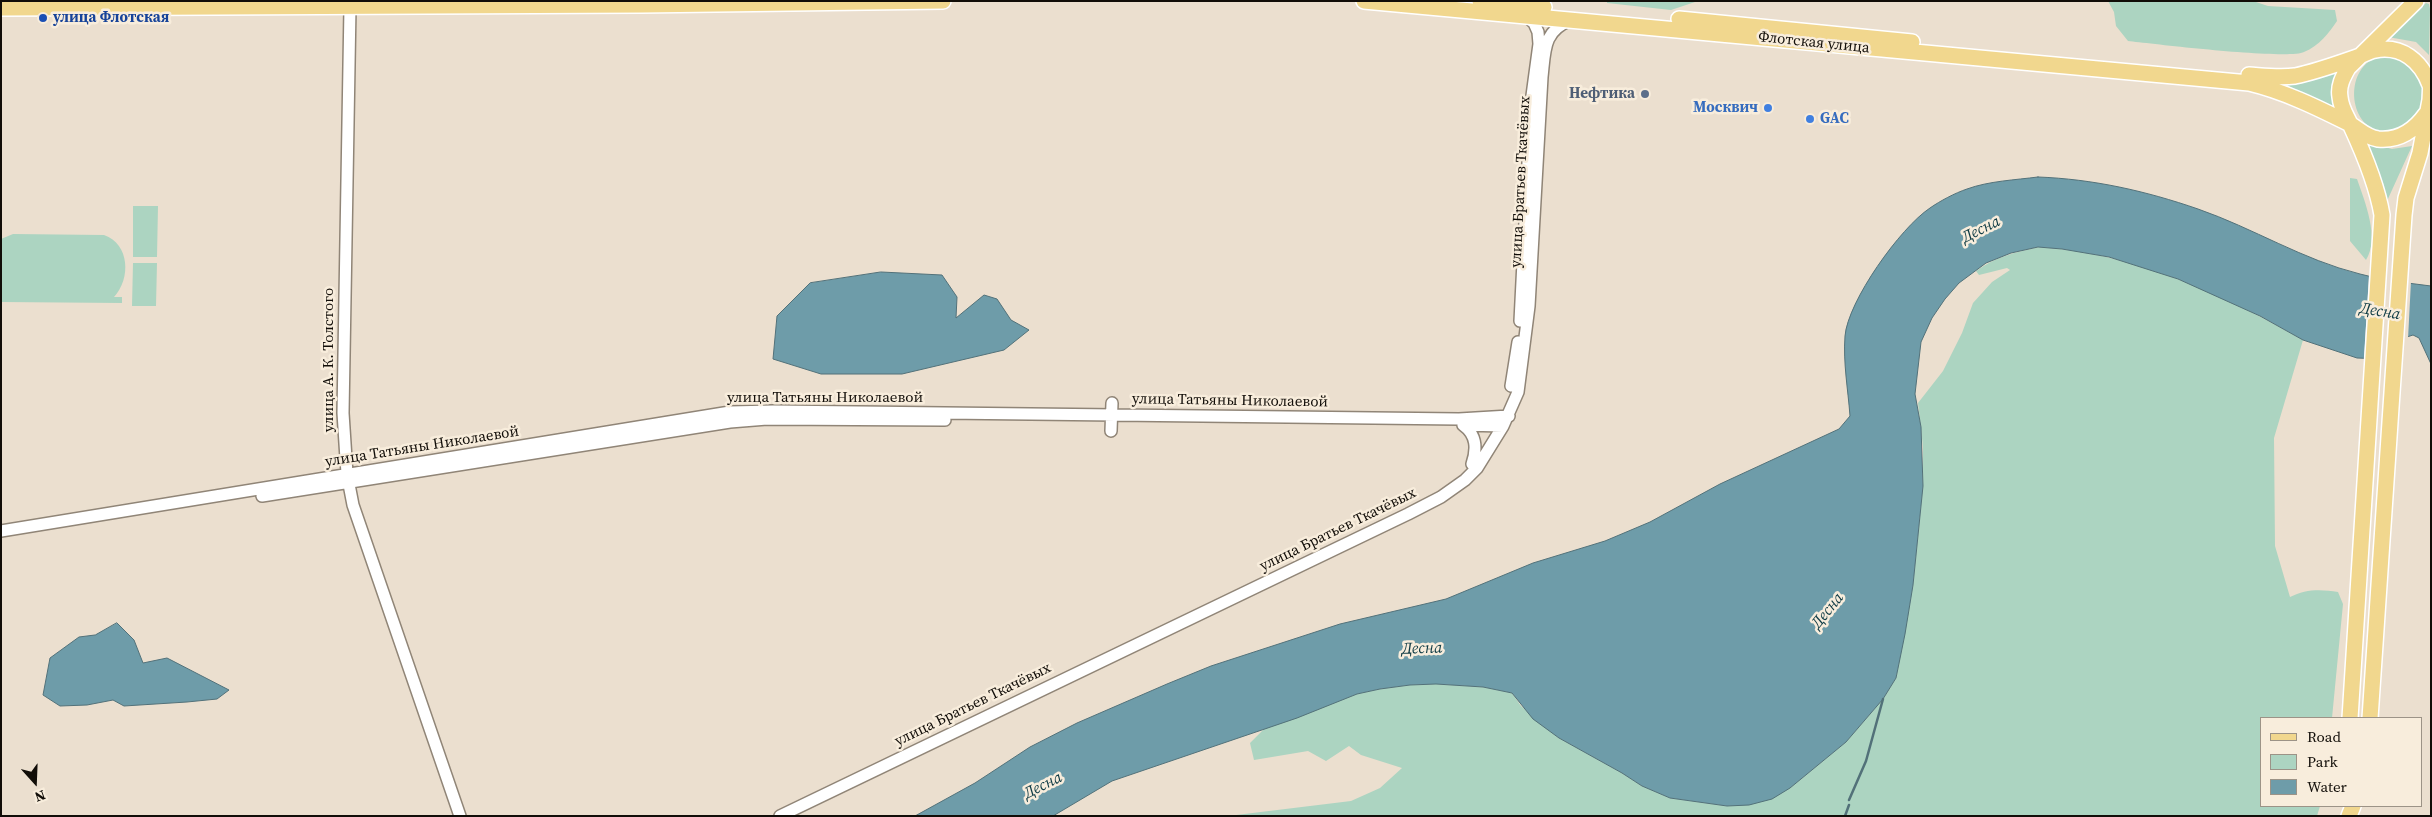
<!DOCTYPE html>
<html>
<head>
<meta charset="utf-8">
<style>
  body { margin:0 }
  #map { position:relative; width:2432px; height:817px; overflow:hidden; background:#ebdfcf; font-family:"Source Serif 4",serif }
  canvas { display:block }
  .frame { position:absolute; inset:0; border:2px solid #110d08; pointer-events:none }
  .legend { position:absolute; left:2260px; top:717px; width:162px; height:90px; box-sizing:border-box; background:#f8eddc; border:1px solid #9c9387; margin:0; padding:6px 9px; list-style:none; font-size:15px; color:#110d08 }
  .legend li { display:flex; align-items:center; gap:10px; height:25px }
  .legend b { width:25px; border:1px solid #9c9387 }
  .north { position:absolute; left:10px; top:757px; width:50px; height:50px; -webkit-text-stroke:4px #f8eddc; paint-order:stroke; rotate:160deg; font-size:14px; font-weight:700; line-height:20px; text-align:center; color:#110d08 }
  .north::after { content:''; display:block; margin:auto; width:18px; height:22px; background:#110d08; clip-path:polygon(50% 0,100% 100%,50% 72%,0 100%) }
</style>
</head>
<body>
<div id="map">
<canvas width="2432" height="817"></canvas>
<div class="frame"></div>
<ul class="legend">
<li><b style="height:6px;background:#f1d78e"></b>Road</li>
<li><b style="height:14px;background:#acd4c1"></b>Park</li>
<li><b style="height:14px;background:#6e9ca9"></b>Water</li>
</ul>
<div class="north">N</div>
</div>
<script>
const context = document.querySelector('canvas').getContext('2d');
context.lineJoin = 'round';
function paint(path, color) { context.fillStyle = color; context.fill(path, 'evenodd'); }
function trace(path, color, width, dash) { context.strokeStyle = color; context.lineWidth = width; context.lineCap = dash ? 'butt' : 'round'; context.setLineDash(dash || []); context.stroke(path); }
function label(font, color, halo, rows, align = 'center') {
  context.font = font + ' "Source Serif 4",serif'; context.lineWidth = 5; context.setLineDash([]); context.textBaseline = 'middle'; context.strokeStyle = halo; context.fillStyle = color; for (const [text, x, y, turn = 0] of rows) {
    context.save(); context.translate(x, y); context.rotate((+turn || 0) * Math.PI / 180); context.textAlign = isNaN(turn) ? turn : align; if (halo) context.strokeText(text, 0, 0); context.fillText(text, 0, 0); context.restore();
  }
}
paint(new Path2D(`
  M1607,1H1698L1671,10L1607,3Z
  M2108,1H2253L2268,6L2335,10L2337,21C2329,33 2319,46 2304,52C2288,60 2155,44 2128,41L2116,26L2114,12Z
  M2426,3L2429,4L2430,9L2429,55L2416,42L2388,37Z
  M2397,54L2431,86L2415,125C2407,127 2398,132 2389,132C2349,135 2341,69 2378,57C2383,55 2391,55 2397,54Z
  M2340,67L2335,113L2285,84Z
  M2367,142L2392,149L2412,146L2387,201L2366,144Z
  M2350,178L2357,179C2365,202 2380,238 2366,260L2350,241Z
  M133,206H158L157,257H133Z
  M13,234L104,235C130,244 131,279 114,297H122V303L1,302V239Z
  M2039,247C2133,253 2222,294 2303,340L2274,438L2275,546L2290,597C2305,589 2321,589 2338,592L2343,604L2332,718H2261V806H2320L2317,816H1228L1351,801L1380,788L1402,768L1361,755L1349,746L1326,761L1308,751L1254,760L1250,743L1265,728L1357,694L1380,689L1410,685L1436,684L1483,687L1512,693L1521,706L1559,738L1622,773L1642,786L1670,798L1727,806L1790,788L1846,742L1883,699L1896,678L1913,585L1923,486V447L1918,403L1943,371L1962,333L1973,303L1992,282L2010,270L2007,268L1979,275L1976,271C1995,257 2016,252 2039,247Z
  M133,263H157L156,306H132Z`), '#acd4c1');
const water = new Path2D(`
  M2038,177C2093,179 2146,191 2198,209C2253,228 2303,260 2360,274C2383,280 2407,283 2431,286V364L2419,338L2413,335L2401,339L2385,359L2357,358L2303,340L2260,316L2178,279L2109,257L2062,249L2038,247L2011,253L1986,263L1959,283L1945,299L1932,318L1921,342L1915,394L1921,427L1923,486L1913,585L1905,634L1896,678L1883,699L1846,742L1790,788L1772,799L1749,805L1727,806L1670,798L1642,786L1622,773L1559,738L1533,719L1512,693L1483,687L1436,684L1410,685L1380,689L1357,694L1297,718L1112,781L1053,816H915L975,783L1030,747L1077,723L1167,684L1211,666L1340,624L1446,599L1533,563L1605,541L1650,522L1720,484L1839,429L1850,416C1848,389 1843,363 1845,336C1848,301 1900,228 1930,208C1940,201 1955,193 1967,189C1989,181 2015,180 2038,177Z
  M881,272L942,275L957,297L956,318L984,295L997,299L1011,320L1029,330L1004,350L902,374H821L773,359L777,316L810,283Z
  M117,623L134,640L143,663L167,658L229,690L217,699L187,702L124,706L113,700L87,705L60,706L43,695L50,658L79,637L95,635Z`);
paint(water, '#6e9ca9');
trace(water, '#527179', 1);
paint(new Path2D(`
  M2369,274L2411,281L2408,339L2403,341L2396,354L2385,362L2364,361Z`), '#ebdfcf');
trace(new Path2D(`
  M1849,800L1866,761L1883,699
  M1845,816L1849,805`), '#527179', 2.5);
const minor = new Path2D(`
  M350,7L343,413L347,474L353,505L460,816
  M1520,321L1531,103L1539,44L1538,32L1534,23L1526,16
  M1511,386L1518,342
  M1463,425L1503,426
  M1463,425C1477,435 1477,449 1472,464
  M1111,431L1112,403
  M262,496L730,422L767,419L945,420
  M1,531L730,412L773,411L1459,419L1509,416
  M780,816L1408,514L1441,497L1465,480L1477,468L1503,426L1518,392L1529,306L1542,77C1545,50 1543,31 1571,20`);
const major = new Path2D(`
  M1364,1C1659,28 1954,56 2249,83C2283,91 2316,107 2348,123C2358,128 2365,137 2378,139C2399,141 2414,131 2426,114
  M1480,1L1544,7
  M1,8L641,5L943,1
  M1679,19L1912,42
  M2249,75C2264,76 2279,78 2295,76C2315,72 2337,64 2357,57C2363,55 2369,51 2375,50C2402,45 2421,61 2430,85
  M2350,718L2382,215C2377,185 2364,154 2351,126C2347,116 2341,109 2340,97C2338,86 2343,77 2348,68L2416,1
  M2370,718L2404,215L2406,198L2420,153L2430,100L2431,79
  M2349,816L2353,806`);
trace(minor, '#908577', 14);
trace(major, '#fff', 18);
trace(minor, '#fff', 11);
trace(major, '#f1d78e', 15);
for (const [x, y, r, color] of [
  [43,18,5,"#1a4fb4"],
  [1645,94,5,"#5c6f8a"],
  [1768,108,5,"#3f7fe0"],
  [1810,119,5,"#3f7fe0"]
]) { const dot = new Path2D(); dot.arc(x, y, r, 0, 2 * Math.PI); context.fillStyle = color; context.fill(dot); trace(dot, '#f8eddc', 2); }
label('bold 15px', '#164399', '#f8eddc', [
  ["улица Флотская",53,18]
], 'left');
label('15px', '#110d08', '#f8eddc', [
  ["Флотская улица",1814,43,6],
  ["улица Братьев Ткачёвых",1521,182,-87],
  ["улица А. К. Толстого",329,360,-90],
  ["улица Татьяны Николаевой",825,398],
  ["улица Татьяны Николаевой",1230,401,1],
  ["улица Татьяны Николаевой",422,447,-9],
  ["улица Братьев Ткачёвых",1338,530,-26],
  ["улица Братьев Ткачёвых",973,705,-26]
]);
label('bold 15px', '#4e5e75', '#f8eddc', [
  ["Нефтика",1635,94]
], 'right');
label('bold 15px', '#366cbe', '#f8eddc', [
  ["Москвич",1758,108],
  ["GAC",1820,119,"left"]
], 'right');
label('italic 16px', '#0d3a44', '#f8eddc', [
  ["Десна",1981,230,-27],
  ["Десна",2380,312,9],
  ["Десна",1828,611,-51],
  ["Десна",1422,649,-2],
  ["Десна",1043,786,-27]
]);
</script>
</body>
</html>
